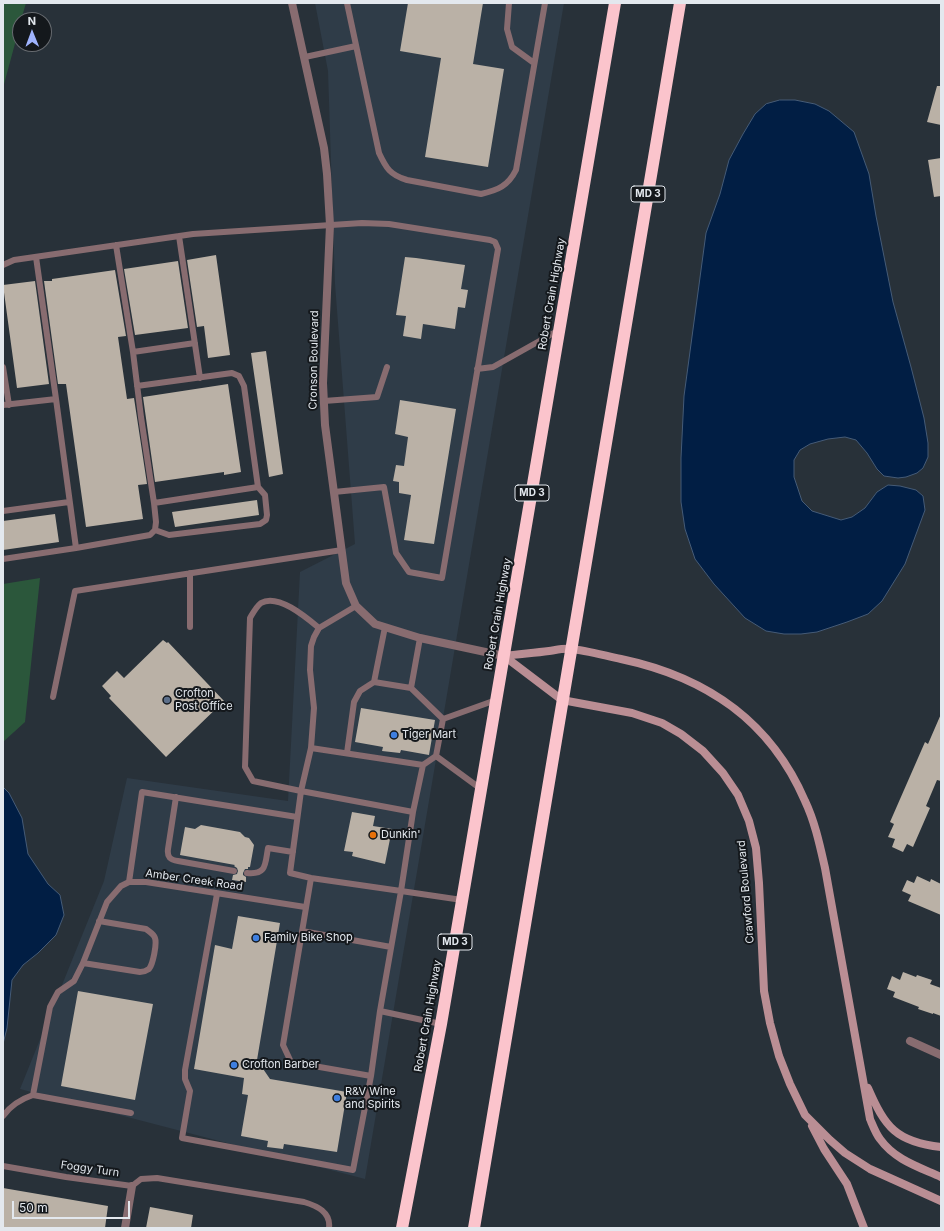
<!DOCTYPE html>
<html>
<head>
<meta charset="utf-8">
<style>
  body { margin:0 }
  #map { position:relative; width:944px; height:1231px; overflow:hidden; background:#283139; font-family:Inter,sans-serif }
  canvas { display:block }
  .frame { position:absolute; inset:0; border:4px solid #e3e8ee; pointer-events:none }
  .north { position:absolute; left:12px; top:12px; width:40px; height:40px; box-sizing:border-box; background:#14181c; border:1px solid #676b70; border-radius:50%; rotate:359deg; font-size:11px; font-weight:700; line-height:16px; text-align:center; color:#e3e8ee }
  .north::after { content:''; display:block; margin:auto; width:14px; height:18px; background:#9fb3fd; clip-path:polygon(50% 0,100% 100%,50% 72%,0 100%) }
  .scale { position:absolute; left:12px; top:1201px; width:118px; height:18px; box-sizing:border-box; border:2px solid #e3e8ee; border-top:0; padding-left:5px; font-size:12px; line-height:14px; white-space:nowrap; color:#e3e8ee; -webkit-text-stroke:3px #14181c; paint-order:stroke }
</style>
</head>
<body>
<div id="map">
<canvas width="944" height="1231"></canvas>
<div class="frame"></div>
<div class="north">N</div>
<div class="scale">50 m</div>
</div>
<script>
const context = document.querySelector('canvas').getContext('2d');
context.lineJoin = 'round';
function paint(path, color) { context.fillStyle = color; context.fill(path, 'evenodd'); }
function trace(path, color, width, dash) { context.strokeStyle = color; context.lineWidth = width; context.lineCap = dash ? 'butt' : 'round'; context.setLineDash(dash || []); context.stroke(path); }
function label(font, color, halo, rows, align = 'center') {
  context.font = font + ' Inter,sans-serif'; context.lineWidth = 4; context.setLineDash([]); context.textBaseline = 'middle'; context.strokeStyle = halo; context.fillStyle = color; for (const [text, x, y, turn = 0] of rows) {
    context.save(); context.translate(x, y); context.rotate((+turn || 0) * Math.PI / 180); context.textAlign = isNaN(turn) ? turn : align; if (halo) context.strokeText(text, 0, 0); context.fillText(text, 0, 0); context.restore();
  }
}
paint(new Path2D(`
  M315,3H564L365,1179L20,1089L104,881L127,778L288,801L300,572L355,544L335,284L328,71Z`), '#2f3c48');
paint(new Path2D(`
  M3,3H26L21,20H20V25L3,88Z
  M40,578L25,722L3,742V584Z`), '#2b573b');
const water = new Path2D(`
  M780,100H795L815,104L829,111L854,132L869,174L876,216L893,302L911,367L924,418L928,443V457L923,468L917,473L906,477L898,478L884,476L877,469L867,453L856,440L845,437L828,439L810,444L800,450L794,460V477L802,501L812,511L841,520L852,517L865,508L877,492L888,485L900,486L916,490L923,496L925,510L905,564L882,601L868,614L847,622L817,632L801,634H784L766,631L745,618L714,584L695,559L685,529L681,502V458L684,396L706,233L720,194L729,160L743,134L755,114L766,104Z
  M3,787L9,793L22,818L28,854L48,884L60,895L64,915L56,935L38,953L23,965L12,980L7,1028L3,1044Z`);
paint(water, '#011e44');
trace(water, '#455b77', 1);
paint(new Path2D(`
  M408,3H483L473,64L504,69L488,167L425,157L441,58L400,51Z
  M937,86H941V125L927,122Z
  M941,158V196L934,197L928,160Z
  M216,255L230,355L208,358L204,326L197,327L187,260Z
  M405,257L416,258L465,265L461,289L468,290L465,308L458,307L455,329L423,324L421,339L403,336L406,316L396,315Z
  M178,261L188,328L135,335L124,269Z
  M115,270L126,336L118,337L127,399L134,398L147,484L138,485L143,519L86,527L66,384H58L44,281H52V279Z
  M35,281L49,384L17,388L3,285Z
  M266,351L283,474L269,477L251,353Z
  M228,384L241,472L224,475V472L155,482L143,397Z
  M400,400L456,409L434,544L404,540L411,495L399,493V482L393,481L396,465L404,466L408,437L395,434Z
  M257,500L259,515L175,527L172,512Z
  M55,514L59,542L3,550V521Z
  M163,640L167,643L168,642L224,701L166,757L109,698L111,696L102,686L117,671L124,678Z
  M361,708L435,720L429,755L401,750L400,753L382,751L383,747L355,742Z
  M941,714V781L937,780L926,806L930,808L913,847L907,844L903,852L892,847L895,839L888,837L894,824L890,822L925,742L928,744Z
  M352,812L375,816L373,826L392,829L385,864L352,856L353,852L344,851Z
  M201,825L240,832L245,837L249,838L254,845L250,867H248V869H245L243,873V875L246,877V882L232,880L233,875L237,874L238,871L237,868L234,866L235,865L180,855L185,827L195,829Z
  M917,876L930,882L931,879L941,884V915L908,901L911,895L902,891L907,880L914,883Z
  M238,916L280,923L257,1060L270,1079L347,1092L337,1152L284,1144L283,1149L267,1147L268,1141L241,1136L248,1095L242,1094L244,1078L194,1069L215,945L232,949Z
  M903,972L916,977L917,975L932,980L930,984L941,988V1016L933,1013V1014L918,1009L919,1007L893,997L895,992L887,989L892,976L900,980Z
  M78,991L153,1004L135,1100L61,1086Z
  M3,1188L108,1206L105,1228H3Z
  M150,1207L193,1215L191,1228H146Z`), '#bab1a6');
trace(new Path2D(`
  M347,3L379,153C386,168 390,175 407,180L481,194C498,190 508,186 516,170L545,3
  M509,3L507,29L512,47L534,63
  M305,57L356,46
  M179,236L200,378
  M36,257L56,399
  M3,265L14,260L193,234L362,223L389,224L490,240L495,242L498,249L442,578L409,572L396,553L384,487L334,492
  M133,352L195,343
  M3,367L9,405
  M477,369L493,367L559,330
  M137,386L232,373L239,376L244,386L258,487L154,503
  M324,401L377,397L387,367
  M3,405L56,399L76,548L150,535L155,530L156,522L154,503L141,417L133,352L116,245
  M3,511L69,502
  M155,530L169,535L260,524L266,520L267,515L265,495L258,487
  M3,559L76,548
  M356,606L319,628L314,637L311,646L310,670L314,708L311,748L301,791L413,812L401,891L462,900
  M190,627V573
  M374,682L411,688
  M53,697L75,591L342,550
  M443,719L496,700
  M311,748L423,765
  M347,753L354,702L360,691L374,682L385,627
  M436,756L481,789
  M176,797L168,849C167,857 170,860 178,861L234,871
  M413,812L423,765L436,756L443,719L411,688L420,638
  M247,873C267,875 265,864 268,848L293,852
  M311,878L283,1045L291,1062L371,1076
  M129,882L142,792L297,817
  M217,894L185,1070V1079L190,1091L182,1138L353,1170L371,1076L380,1011L401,891L311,878L290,873L301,791L253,781L245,767L250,618C253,613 256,607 261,603C278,593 307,618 319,628
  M302,931L391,947
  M83,963L140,972C143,972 146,971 149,969C153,964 157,944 155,938C154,934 150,932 146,929L99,921
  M380,1011L441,1024
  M33,1095L50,1007L58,992L74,981L83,963L107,902L121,886L129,882H146L305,907
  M3,1116C11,1105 21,1099 33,1095L131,1113
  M3,1166L66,1177L132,1186L141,1179L157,1178L304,1202C317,1206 331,1212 329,1228`), '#886c70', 6);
trace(new Path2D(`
  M292,3L324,148L327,174L330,225L323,383L325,425L346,583L356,606L375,624L420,638L504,656
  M910,1041L941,1055
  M125,1228L132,1186`), '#886c70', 8);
trace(new Path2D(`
  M504,656C519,654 534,653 549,651C556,650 564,648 571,649C585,650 606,656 621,659C706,677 770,720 805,801C815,822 820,846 825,868L870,1119C873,1126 876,1134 880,1139C895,1160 919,1167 941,1177
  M504,656L562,700L632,713L662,723L681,734L703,751L723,773L738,795L749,821L756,848L759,883L764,991L770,1023L779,1056L790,1084L805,1115L830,1140L845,1153L870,1169L941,1201
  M868,1088C885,1127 896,1142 941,1147
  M812,1126L824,1149L847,1184L864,1228`), '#ba8e94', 8);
trace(new Path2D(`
  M402,1228L441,1024L615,3
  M474,1228L680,3`), '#fbc4cc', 12);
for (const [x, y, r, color] of [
  [167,700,4,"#5c6f8a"],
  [394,735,4,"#3f7fe0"],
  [373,835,4,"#e8710a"],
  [256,938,4,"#3f7fe0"],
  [234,1065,4,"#3f7fe0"],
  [337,1098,4,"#3f7fe0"]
]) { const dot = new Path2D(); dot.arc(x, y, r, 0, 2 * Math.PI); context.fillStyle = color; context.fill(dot); trace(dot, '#14181c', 1.5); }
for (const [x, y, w] of [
  [648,194,34],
  [532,493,34],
  [455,942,34]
]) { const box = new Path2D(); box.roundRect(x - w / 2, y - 8, w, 16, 3); context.fillStyle = '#14181c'; context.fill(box); trace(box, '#e3e8ee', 1); }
label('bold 10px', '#e3e8ee', null, [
  ["MD 3",648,194],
  ["MD 3",532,493],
  ["MD 3",455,942]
]);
label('11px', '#e3e8ee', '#14181c', [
  ["Robert Crain Highway",552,294,-80],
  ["Cronson Boulevard",314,360,-89],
  ["Robert Crain Highway",498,614,-80],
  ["Amber Creek Road",194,880,8],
  ["Crawford Boulevard",746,892,-95],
  ["Robert Crain Highway",428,1016,-80],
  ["Foggy Turn",90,1169,8]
]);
label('11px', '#e3e8ee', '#14181c', [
  ["Crofton",175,694],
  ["Post Office",175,707],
  ["Tiger Mart",402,735],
  ["Dunkin'",381,835],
  ["Family Bike Shop",264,938],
  ["Crofton Barber",242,1065],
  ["R&V Wine",345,1092],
  ["and Spirits",345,1105]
], 'left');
</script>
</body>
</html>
